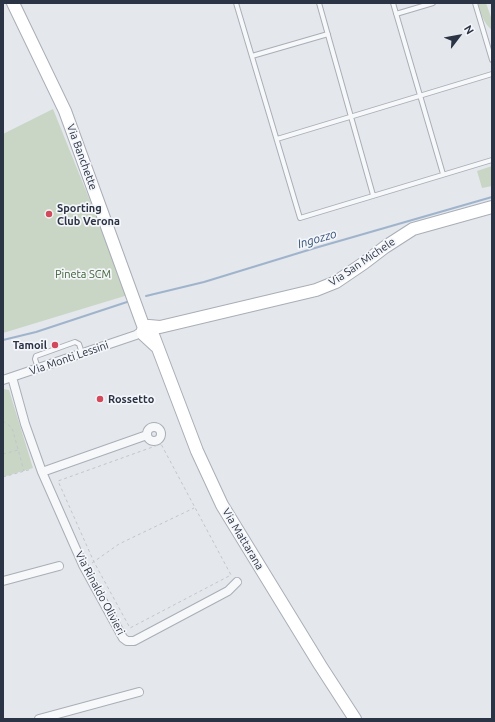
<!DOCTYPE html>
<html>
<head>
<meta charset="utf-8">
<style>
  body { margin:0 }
  #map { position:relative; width:495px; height:722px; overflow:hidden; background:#e4e7ec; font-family:Ubuntu,sans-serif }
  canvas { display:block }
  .frame { position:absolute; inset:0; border:4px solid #2b3445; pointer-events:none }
  .north { position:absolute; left:439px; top:16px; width:40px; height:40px; -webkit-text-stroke:3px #f4f6f9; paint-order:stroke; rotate:58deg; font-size:11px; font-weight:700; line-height:16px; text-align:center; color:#2b3445 }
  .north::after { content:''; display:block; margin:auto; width:14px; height:18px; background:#2b3445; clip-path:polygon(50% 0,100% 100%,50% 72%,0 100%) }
</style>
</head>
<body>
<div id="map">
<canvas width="495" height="722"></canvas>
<div class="frame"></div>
<div class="north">N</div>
</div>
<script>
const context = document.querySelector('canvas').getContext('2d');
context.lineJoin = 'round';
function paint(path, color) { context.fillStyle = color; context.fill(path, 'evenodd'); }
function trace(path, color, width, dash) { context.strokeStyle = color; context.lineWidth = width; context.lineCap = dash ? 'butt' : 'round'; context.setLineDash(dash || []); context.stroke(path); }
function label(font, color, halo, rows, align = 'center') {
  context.font = font + ' Ubuntu,sans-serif'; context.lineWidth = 3.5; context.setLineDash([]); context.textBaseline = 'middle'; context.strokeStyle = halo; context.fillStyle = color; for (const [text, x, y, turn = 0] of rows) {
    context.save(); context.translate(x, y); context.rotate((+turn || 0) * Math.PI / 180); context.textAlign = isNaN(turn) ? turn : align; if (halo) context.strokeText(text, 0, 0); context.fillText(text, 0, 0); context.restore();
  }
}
paint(new Path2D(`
  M478,3H486L492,20V30C483,23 481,13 478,3Z
  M53,109L128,295L3,333V134Z
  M492,166V186L482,188L477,171Z
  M3,389L9,390L33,468L3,477Z`), '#c9d6c5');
trace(new Path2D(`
  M146,296L204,282L315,248L492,197
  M3,340L36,332L130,301`), '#9fb4cc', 2);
const lane = new Path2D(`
  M236,3L300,218L492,160
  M319,3L373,195
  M393,3L443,174
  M475,3L492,60
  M396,14L433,3
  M252,56L328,34
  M277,139L492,74
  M38,368L35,359L36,356L75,342L79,344L82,353`);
const street = new Path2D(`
  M12,377L25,424L42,472L83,565L123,638L127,641H134L228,591L237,582
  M3,380L136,335L143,330
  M147 434a7 7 0 1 1 14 0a7 7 0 1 1-14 0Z
  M42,472L147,435
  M3,581L59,566
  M39,719L139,692`);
const secondary = new Path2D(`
  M13,3L65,111L144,328
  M153,335L197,451L222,505L320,665L355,719
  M156,346L143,334V330L145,327L149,326L160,327L316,290L336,282L364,263L385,247L413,229L492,207`);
trace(lane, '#a9aeb7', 6);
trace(street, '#a9aeb7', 10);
trace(secondary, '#a9aeb7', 14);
trace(new Path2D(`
  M3,421L11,427L13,431L24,471
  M158,440L161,444L231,575L130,628L94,562L58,481L161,444
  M3,454L18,450
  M3,477L32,469
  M92,563L119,544L194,508`), '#c2c5cb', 1, [3, 3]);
trace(lane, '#f7f8fa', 4);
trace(street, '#f7f8fa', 8);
trace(secondary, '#fff', 12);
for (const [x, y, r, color] of [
  [49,214,4,"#d1495b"],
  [55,345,4,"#d1495b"],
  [100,399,4,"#d1495b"]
]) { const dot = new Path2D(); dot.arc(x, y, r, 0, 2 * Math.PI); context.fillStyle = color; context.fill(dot); trace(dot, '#f4f6f9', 1.5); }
label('11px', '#2b3445', '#f4f6f9', [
  ["Via Banchette",82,157,70],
  ["Via San Michele",362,262,-34],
  ["Via Monti Lessini",69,358,-19],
  ["Via Mattarana",243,539,59],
  ["Via Rinaldo Olivieri",100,593,62]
]);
label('bold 11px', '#2b3445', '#f4f6f9', [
  ["Sporting",57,208],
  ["Club Verona",57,221],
  ["Tamoil",47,345,"right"],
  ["Rossetto",108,399]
], 'left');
label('11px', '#3f6138', '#f4f6f9', [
  ["Pineta SCM",83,274]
]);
label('italic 12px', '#34527a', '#f4f6f9', [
  ["Ingozzo",317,239,-16]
]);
</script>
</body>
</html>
